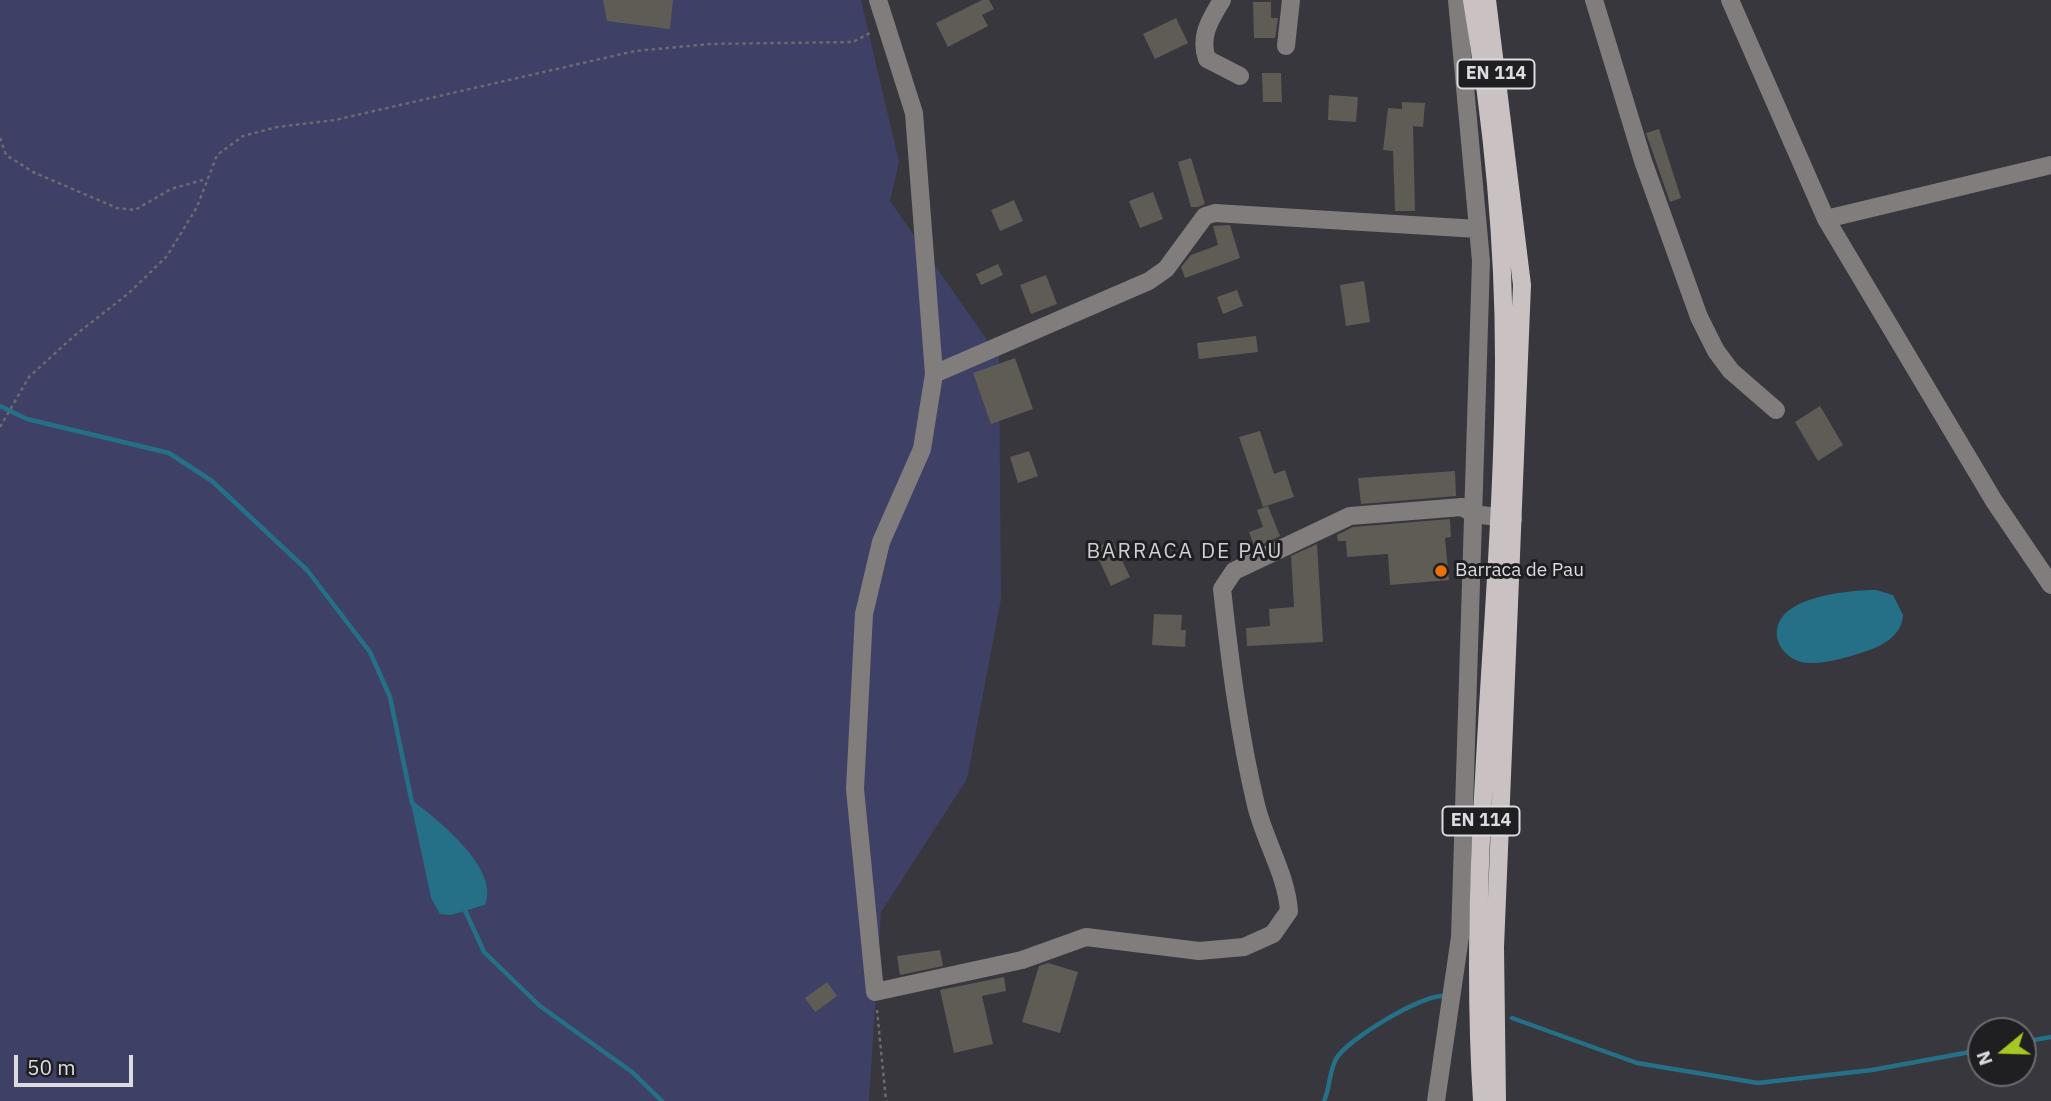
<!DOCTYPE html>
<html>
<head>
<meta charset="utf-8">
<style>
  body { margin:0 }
  #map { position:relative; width:2051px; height:1101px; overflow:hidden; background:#37373d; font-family:"IBM Plex Sans",sans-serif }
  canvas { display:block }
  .north { position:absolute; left:1967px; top:1017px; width:70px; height:70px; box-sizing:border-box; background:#1f1f22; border:2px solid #6b6b6e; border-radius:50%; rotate:251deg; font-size:19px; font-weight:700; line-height:28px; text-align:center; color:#dcdce0 }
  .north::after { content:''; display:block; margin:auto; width:24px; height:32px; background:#a5c822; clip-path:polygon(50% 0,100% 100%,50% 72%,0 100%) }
  .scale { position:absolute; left:14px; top:1055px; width:119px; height:32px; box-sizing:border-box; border:4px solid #dcdce0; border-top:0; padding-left:9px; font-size:21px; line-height:24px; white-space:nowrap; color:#dcdce0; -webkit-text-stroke:5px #1f1f22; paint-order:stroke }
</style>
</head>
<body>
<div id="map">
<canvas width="2051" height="1101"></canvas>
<div class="north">N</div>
<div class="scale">50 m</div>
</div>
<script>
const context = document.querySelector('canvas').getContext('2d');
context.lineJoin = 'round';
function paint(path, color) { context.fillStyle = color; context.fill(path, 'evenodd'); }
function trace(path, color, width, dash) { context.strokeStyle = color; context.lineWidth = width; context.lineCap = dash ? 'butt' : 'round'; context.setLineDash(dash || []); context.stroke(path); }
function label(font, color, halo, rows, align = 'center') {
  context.font = font + ' "IBM Plex Sans",sans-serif'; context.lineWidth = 6; context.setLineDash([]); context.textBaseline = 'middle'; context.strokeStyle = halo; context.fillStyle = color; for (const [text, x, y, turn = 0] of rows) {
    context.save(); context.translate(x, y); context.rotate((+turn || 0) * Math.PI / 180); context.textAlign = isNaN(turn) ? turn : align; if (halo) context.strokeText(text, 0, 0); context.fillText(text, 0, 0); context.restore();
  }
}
paint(new Path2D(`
  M0,0H861L899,162L890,201L999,357L1001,599L967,779L881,912L869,1101H0ZM411,799L485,905L451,915L431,898Z`), '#3e4165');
paint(new Path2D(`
  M1876,590L1893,595L1903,615C1902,635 1884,645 1867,651C1850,656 1828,664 1809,663C1782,662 1764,631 1788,611C1808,595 1851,590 1876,590Z
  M410,799C436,818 501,869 485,905L451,915L440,914L431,898Z`), '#257087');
trace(new Path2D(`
  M0,406L27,419L169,453L212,481L307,570L370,652L390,697L412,803
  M464,908L484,952L540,1006L632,1072L662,1101
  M1512,1018L1637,1063L1758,1083L1872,1070L1981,1050
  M2023,1042L2051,1037
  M1324,1101C1330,1088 1329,1072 1336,1059C1346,1040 1423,994 1443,996`), '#257087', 4.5);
paint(new Path2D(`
  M603,0H673L670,29L607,21Z
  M982,0H989L994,9L982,15L988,26L948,47L936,23Z
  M1253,2H1271V18H1278L1275,38H1254Z
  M1176,18L1188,43L1155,59L1143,34Z
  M1262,73H1281L1282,102H1263Z
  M1329,95L1358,97L1356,122L1328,120Z
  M1402,102L1425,103L1423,127L1413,126L1415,211H1395L1393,151L1383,150L1388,108L1402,109Z
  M1659,129L1681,198L1670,202L1646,133Z
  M1191,158L1205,204L1198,207H1191L1178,162Z
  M1153,192L1163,219L1140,228L1129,201Z
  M1014,200L1023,221L1000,231L991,210Z
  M1230,225L1240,258L1185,278L1181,267L1191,255L1218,245L1213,226Z
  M998,264L1003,275L981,285L976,274Z
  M1046,275L1057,304L1031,314L1020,285Z
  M1364,281L1370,322L1346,326L1340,285Z
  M1237,290L1243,306L1223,314L1217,297Z
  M1256,336L1258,352L1199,359L1197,343Z
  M1015,358L1033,409L991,424L973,373Z
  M1820,406L1843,445L1818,461L1795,422Z
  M1260,431L1274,474L1285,470L1294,497L1263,507L1239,437Z
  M1029,451L1038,476L1018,483L1010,457Z
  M1455,471L1456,496L1361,504L1358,478Z
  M1268,506L1280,536L1255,548L1249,532L1263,527L1257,510Z
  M1450,519L1451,537L1445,538L1449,580L1390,585L1388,554L1347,557L1346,541H1338L1337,535L1353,527Z
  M1112,540L1130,577L1111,586L1094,549Z
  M1317,544L1323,642L1247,646L1246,628L1270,626L1269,609L1294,607L1291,556Z
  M1154,614L1182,615L1181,630H1186L1185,647L1152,645Z
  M940,950L943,966L900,975L897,956Z
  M1048,963L1078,972L1060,1033L1022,1022L1039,966Z
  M1004,977L1006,991L982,996L993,1044L954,1053L940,990Z
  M827,982L837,996L815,1012L805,998Z`), '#5f5c56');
trace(new Path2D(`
  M0,138L6,155L33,172L117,208L135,210L171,189L206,179
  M0,427L29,377L74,336L129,293L167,256L197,207L217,155L243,136L277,127L335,120L635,51L710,44L853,42L870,33
  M877,1010L886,1101`), '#6a6a6f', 2.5, [3.5, 3.5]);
trace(new Path2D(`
  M878,0L914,113L934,374L922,449L881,542L864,614L855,789L875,992L1022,960L1086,937L1199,951L1244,947L1273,934L1289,911C1286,873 1265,842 1256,805C1239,734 1230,661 1222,589L1234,571L1350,516L1462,507L1474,514L1513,519
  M1222,0C1210,20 1199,36 1207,59L1240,76
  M1594,0L1643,161L1699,317L1716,351L1731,371L1776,410
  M1730,0L1826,219L2051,165
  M1286,46L1291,0
  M1826,219L1994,501L2051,585
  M934,374L1149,281L1166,269L1205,216L1215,213L1478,229
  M1436,1101L1460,937L1481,261L1457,0`), '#817d7d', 18);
trace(new Path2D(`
  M1472,0C1492,118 1504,238 1504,359C1503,607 1466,853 1482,1101
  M1487,0L1522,285L1495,947L1497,1101`), '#c9c1c2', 18);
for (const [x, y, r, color] of [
  [1441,571,7,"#e8710a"]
]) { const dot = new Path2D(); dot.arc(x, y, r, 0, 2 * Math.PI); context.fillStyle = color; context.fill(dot); trace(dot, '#1f1f22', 2.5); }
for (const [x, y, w] of [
  [1496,74,77],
  [1481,821,77]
]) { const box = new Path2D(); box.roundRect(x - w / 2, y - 14.5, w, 29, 5); context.fillStyle = '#1f1f22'; context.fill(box); trace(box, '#dcdce0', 2); }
label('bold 18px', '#dcdce0', null, [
  ["EN 114",1496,74],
  ["EN 114",1481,821]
]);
label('19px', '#dcdce0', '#1f1f22', [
  ["Barraca de Pau",1455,571]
], 'left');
context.letterSpacing = '2px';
label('21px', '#cfd0d7', '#1f1f22', [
  ["BARRACA DE PAU",1185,552]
]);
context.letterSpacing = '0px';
</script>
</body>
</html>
